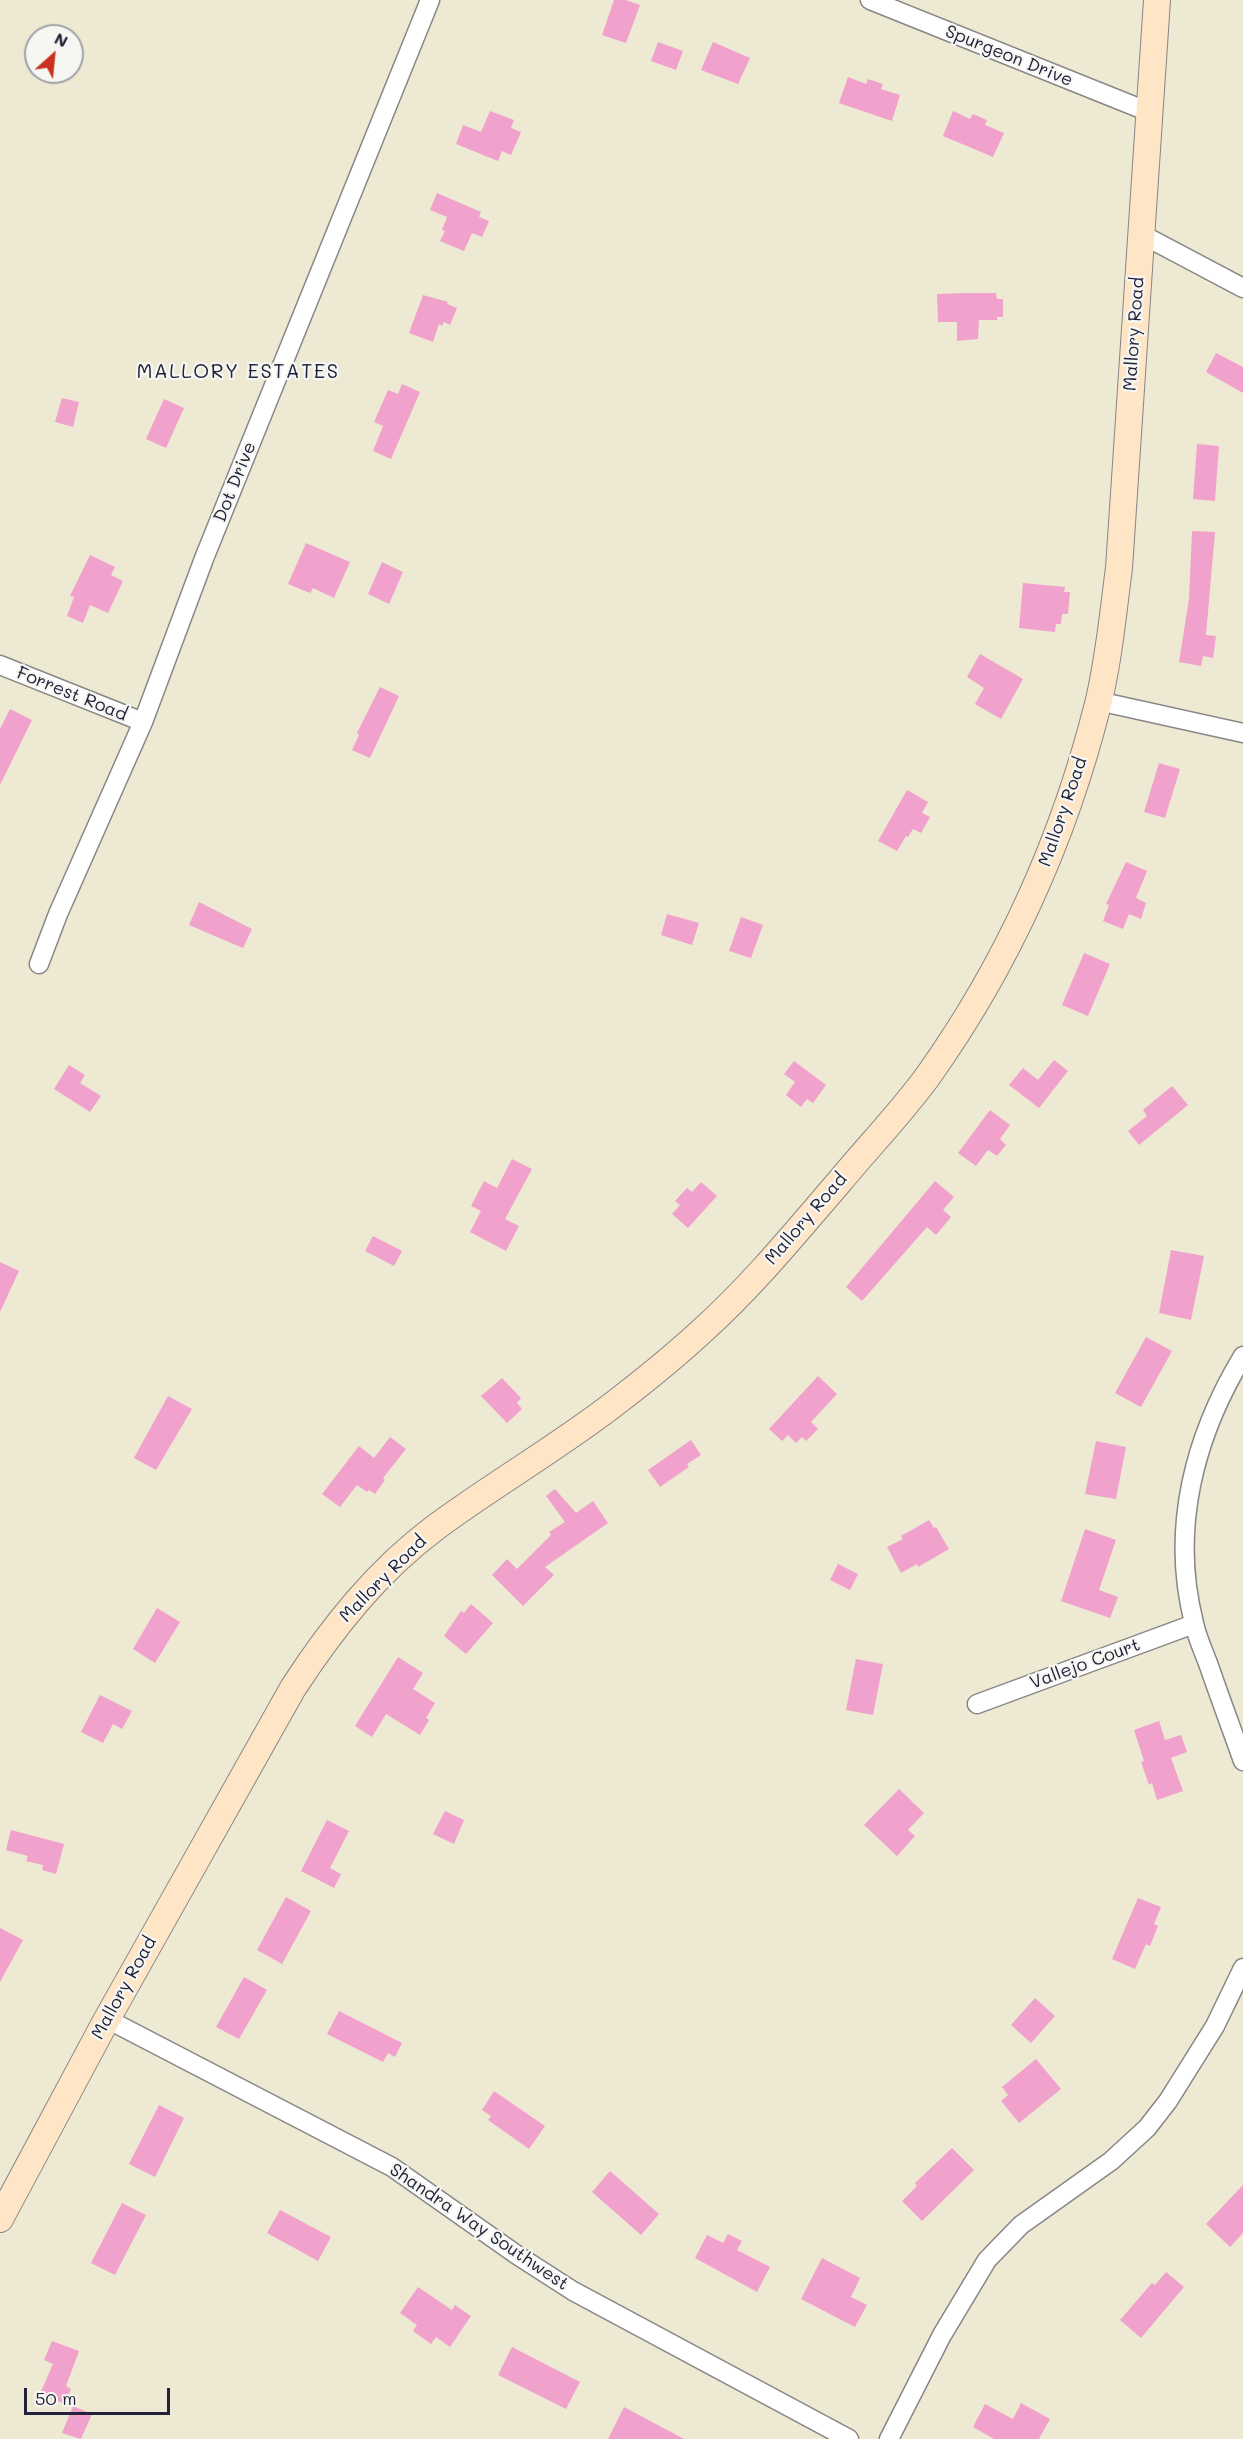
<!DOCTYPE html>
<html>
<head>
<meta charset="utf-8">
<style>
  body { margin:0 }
  #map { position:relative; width:1243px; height:2439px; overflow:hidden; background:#ede9d2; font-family:Mali,sans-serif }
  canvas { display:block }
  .north { position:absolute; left:24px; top:24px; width:60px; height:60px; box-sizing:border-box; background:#f6f6f2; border:2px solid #a1a1a9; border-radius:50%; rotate:27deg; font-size:16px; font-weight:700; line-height:24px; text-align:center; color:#22223b }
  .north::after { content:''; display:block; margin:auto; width:21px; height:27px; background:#c8321e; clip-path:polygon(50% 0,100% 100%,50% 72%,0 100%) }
  .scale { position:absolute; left:24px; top:2388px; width:146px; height:27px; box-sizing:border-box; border:3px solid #22223b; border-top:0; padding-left:8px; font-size:18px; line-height:21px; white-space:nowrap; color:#22223b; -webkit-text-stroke:4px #f6f6f2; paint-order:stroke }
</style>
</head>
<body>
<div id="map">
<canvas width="1243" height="2439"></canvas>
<div class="north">N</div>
<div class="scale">50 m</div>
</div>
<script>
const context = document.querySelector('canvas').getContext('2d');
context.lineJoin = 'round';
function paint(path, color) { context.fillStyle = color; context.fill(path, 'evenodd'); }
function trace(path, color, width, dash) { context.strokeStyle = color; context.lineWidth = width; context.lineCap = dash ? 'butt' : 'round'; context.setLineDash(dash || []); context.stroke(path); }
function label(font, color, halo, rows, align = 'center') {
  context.font = font + ' Mali,sans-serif'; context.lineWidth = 4.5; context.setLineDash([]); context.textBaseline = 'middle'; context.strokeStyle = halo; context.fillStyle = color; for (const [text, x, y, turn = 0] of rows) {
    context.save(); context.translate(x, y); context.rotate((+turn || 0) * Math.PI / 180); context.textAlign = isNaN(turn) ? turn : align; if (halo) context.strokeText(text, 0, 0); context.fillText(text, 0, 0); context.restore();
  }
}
paint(new Path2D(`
  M614,0H626L640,5L626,43L602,35Z
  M658,42L683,51L676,70L651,61Z
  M713,42L750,58L738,84L701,70Z
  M848,77L866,84L868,79L883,84L881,89L900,95L892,121L839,103Z
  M490,111L514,120L511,128L521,132L511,155L502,151L498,161L456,144L463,125L481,132Z
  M953,111L970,119L973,114L987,120L985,125L1004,133L993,157L943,136Z
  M437,193L481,212L479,217L489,221L482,237L472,233L464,251L440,241L445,231L442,230L447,217L430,210Z
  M964,293H996L997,299H1003V317H997V320H979L978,339L957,341V322H938L937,294Z
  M423,295L448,302L447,304L457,308L450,325L444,322L442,326L439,324L433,342L409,333Z
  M1216,353L1243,367V393L1206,372Z
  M402,384L420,392L391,459L373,451L383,426L374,422L388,390L398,394Z
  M62,398L79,402L73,427L55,422Z
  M164,399L184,408L166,448L146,439Z
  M1197,444L1219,446L1215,501L1193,499Z
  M1192,531L1215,532L1206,635L1216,636L1213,658L1203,656L1201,666L1179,662L1189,599Z
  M306,543L350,562L334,598L313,588L310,593L288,584Z
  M90,555L115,567L111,575L123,581L108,613L90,605L83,623L67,616L74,597L70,596Z
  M382,562L403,572L389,604L368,594Z
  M1023,583L1065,587L1064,592H1070L1068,614H1062L1061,624H1056L1055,632L1019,628Z
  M980,654L1023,679L1001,719L975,704L984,688L967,677Z
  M380,687L399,696L370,758L352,750L359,735L357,733Z
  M10,709L32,720L0,785V729Z
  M1159,763L1180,769L1165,818L1144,812Z
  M907,790L928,802L922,813L930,817L921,833L913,829L908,837L906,836L897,851L878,841Z
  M1126,862L1147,871L1136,898L1146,903L1141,919L1129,914L1123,929L1103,921L1109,905L1106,904Z
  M199,902L252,929L243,948L189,925Z
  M667,914L699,923L692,945L661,935Z
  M741,917L763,925L751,958L729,951Z
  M1084,953L1110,964L1088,1016L1062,1005Z
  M1054,1060L1068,1071L1039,1108L1009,1085L1023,1068L1038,1080Z
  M794,1061L826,1085L813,1103L807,1099L801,1107L786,1095L795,1082L784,1074Z
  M69,1065L85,1075L80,1083L101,1096L90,1112L54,1089Z
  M1172,1086L1188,1105L1139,1145L1128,1131L1147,1116L1143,1110Z
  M990,1110L1010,1125L1000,1139L1006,1145L997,1156L988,1150L976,1166L958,1153Z
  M512,1159L532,1169L505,1219L519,1226L506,1251L470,1232L481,1211L471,1206L484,1181L497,1188Z
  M935,1181L954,1197L943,1210L951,1217L936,1235L927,1227L862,1301L846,1287Z
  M701,1182L717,1196L688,1228L672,1214L680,1205L675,1201L687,1188L692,1192Z
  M373,1236L402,1251L394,1266L365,1251Z
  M1171,1250L1204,1256L1191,1320L1159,1313Z
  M0,1262L19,1271L0,1312Z
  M1146,1337L1172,1351L1141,1407L1115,1393Z
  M818,1376L837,1394L811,1422L818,1429L806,1441L802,1437L796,1443L788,1435L782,1441L769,1429Z
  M502,1378L521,1398L517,1403L522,1409L507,1423L481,1396Z
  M168,1396L192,1409L156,1470L134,1458Z
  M390,1437L406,1449L383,1478L385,1480L375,1494L369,1490L367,1492L357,1485L340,1507L322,1494L359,1446L374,1458Z
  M691,1440L701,1455L687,1464L689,1467L660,1487L648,1470Z
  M1096,1441L1126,1447L1116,1499L1085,1494Z
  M555,1489L576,1513L593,1501L608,1523L545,1567L554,1575L523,1606L492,1575L507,1559L517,1569L551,1535L549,1532L565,1522L546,1496Z
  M929,1520L934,1528L936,1527L949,1549L918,1567L917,1564L901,1573L887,1547L903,1539L901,1536Z
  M1085,1529L1116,1540L1099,1590L1118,1597L1110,1618L1061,1601Z
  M838,1564L858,1574L850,1590L830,1580Z
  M471,1604L493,1623L466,1654L444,1636L461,1611L464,1613Z
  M157,1608L180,1622L155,1663L133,1649Z
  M398,1657L423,1673L413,1689L435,1703L426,1718L429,1720L420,1735L386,1714L372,1737L355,1726Z
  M856,1659L883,1664L873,1715L846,1710Z
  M100,1695L132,1711L122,1729L113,1724L103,1743L81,1732Z
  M1159,1721L1165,1740L1181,1735L1187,1752L1171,1758L1183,1791L1157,1800L1152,1783L1149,1785L1141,1762L1144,1761L1134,1730Z
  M899,1789L924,1813L908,1830L915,1836L897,1856L864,1825Z
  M445,1811L464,1820L454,1844L433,1834Z
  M327,1820L349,1831L330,1868L341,1874L334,1888L301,1871Z
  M11,1830L64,1844L56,1874L42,1870L43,1865L26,1861L28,1856L6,1850Z
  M286,1897L311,1911L282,1964L257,1950Z
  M1138,1898L1161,1907L1154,1924L1158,1926L1150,1946L1146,1944L1135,1969L1112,1959Z
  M0,1928L23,1940L0,1982Z
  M244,1977L267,1990L239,2039L216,2027Z
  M1035,1998L1055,2016L1031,2043L1011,2025Z
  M339,2011L402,2043L395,2057L388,2053L383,2062L327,2034Z
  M1036,2059L1061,2089L1019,2123L1001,2101L1008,2095L1002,2087Z
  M494,2091L545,2126L529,2149L488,2120L491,2116L482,2110Z
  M159,2105L184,2118L155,2177L129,2164Z
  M952,2148L974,2170L922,2221L902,2201L917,2186L915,2183Z
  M610,2171L659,2214L641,2235L592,2192Z
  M1243,2185V2233L1230,2247L1206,2224Z
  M122,2203L146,2215L115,2275L91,2263Z
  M280,2210L331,2237L318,2261L267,2233Z
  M728,2234L742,2241L737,2250L770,2267L757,2292L695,2258L707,2235L723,2243Z
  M822,2258L860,2278L851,2297L867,2305L855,2327L801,2299Z
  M1166,2272L1184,2287L1141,2338L1120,2320L1152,2283L1155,2285Z
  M418,2287L452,2310L455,2305L471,2316L450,2347L436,2337L431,2344L413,2331L417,2325L400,2313Z
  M52,2341L79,2351L66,2386L71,2389L65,2404L40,2394L53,2364L44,2360Z
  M512,2347L580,2382L566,2409L498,2375Z
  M1021,2403L1050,2419L1039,2439H994L973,2427L985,2404L1013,2419Z
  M73,2406L92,2414L81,2439L62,2433Z
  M624,2407L684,2439H608Z`), '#f1a2cc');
const street = new Path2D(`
  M870,0L1149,112
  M1141,234L1243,288
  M0,665L143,722
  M1098,701L1243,733
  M39,964L58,914L143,722L205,556L430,0
  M1243,1356C1194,1437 1170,1529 1194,1623C1197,1638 1204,1652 1209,1666C1220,1698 1232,1730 1243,1761
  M977,1704L1194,1624
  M107,2019L392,2167L517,2255L573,2291L849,2439
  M889,2439L942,2335L987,2260L1021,2225L1111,2161L1147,2128L1168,2101L1215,2026L1243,1968`);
const secondary = new Path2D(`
  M0,2219L107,2019L293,1688C332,1628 377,1571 436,1527C494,1484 557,1448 614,1404C644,1381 675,1356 703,1330C753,1285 796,1232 840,1181C869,1146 901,1113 928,1076C1009,962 1064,839 1098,704C1109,659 1113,613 1119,568L1157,0`);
trace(street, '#888686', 21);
trace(secondary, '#888686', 28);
trace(street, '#fff', 18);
trace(secondary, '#fee5c5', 26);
label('18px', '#22223b', '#f6f6f2', [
  ["Spurgeon Drive",1009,56,22],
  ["Mallory Road",1134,334,-86],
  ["Dot Drive",235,482,-68],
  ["Forrest Road",72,694,22],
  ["Mallory Road",1063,812,-71],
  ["Mallory Road",806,1219,-49],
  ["Mallory Road",383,1579,-45],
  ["Vallejo Court",1085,1664,-20],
  ["Mallory Road",124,1988,-61],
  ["Shandra Way Southwest",479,2227,34]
]);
context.letterSpacing = '1.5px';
label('20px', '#22223b', '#f6f6f2', [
  ["MALLORY ESTATES",238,372]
]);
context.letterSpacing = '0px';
</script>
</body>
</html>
